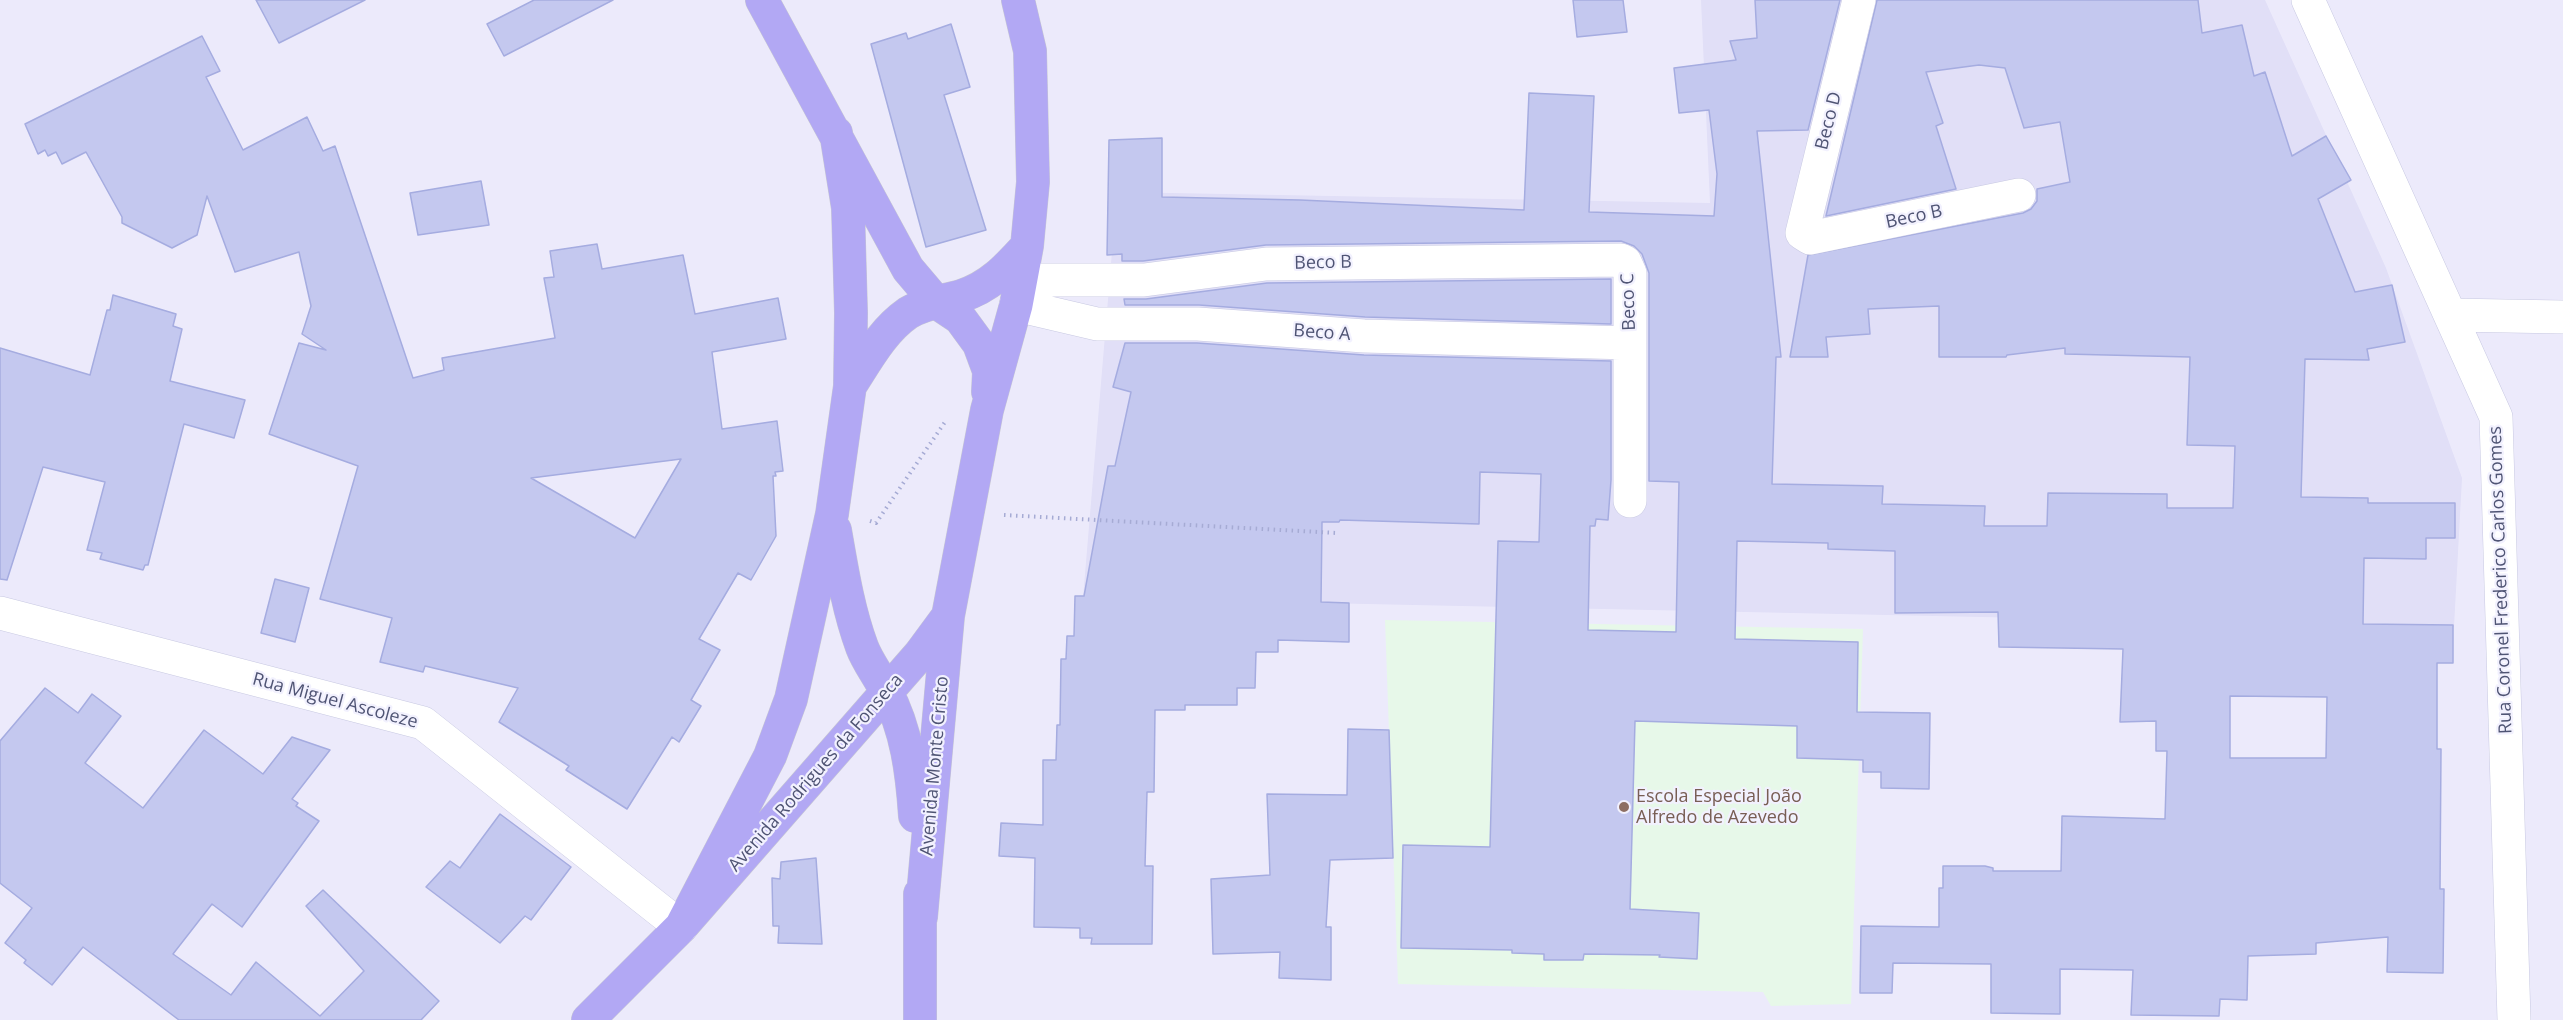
<!DOCTYPE html>
<html>
<head>
<meta charset="utf-8">
<style>
  body { margin:0 }
  canvas { display:block; background:#eceafb }
</style>
</head>
<body>
<canvas width="2563" height="1020"></canvas>
<script>
const context = document.querySelector('canvas').getContext('2d');
context.lineJoin = 'round';
function paint(path, color) { context.fillStyle = color; context.fill(path, 'evenodd'); }
function trace(path, color, width, dash) { context.strokeStyle = color; context.lineWidth = width; context.lineCap = dash ? 'butt' : 'round'; context.setLineDash(dash || []); context.stroke(path); }
function label(font, color, halo, rows, align = 'center') {
  context.font = font + ' "Open Sans",sans-serif'; context.lineWidth = 4.5; context.setLineDash([]); context.textBaseline = 'middle'; context.strokeStyle = halo; context.fillStyle = color; for (const [text, x, y, turn = 0] of rows) {
    context.save(); context.translate(x, y); context.rotate((+turn || 0) * Math.PI / 180); context.textAlign = isNaN(turn) ? turn : align; if (halo) context.strokeText(text, 0, 0); context.fillText(text, 0, 0); context.restore();
  }
}
paint(new Path2D(`
  M1701,0H2265L2386,268L2462,478L2454,627L1083,598L1117,192L1710,203Z`), '#e1dff7');
paint(new Path2D(`
  M1385,620L1863,629L1851,1004L1771,1006L1763,992L1398,984Z`), '#e7f8e9');
const building = new Path2D(`
  M256,0H365L279,43Z
  M534,0H613L504,56L487,24Z
  M1573,0H1623L1627,32L1577,37Z
  M1755,0H1840L1808,130L1757,131L1781,357H1776L1772,484L1883,486L1882,504L1985,506L1984,526H2047L2048,493L2167,494V508H2233L2235,446L2187,445L2190,357L2065,354V348L2007,355L2006,357H1939V306L1868,309L1870,334L1826,337L1828,357H1790L1808,255L2023,213L2031,209L2037,201V189L2070,182L2060,122L2024,128L2005,68L1979,65L1926,72L1943,123L1936,126L1956,189L1826,216L1877,0H2198L2202,33L2242,25L2254,76L2265,72L2292,156L2326,136L2351,180L2318,199L2355,292L2392,285L2405,342L2367,349L2369,360L2305,359L2301,497L2368,498V503H2455V538H2426V559L2364,558L2363,624L2453,625V663H2437V749H2441L2440,889H2444L2443,973L2387,972L2388,937L2316,943V954L2248,956L2247,1000L2220,999L2219,1016L2131,1015L2133,970L2060,969V1014L1991,1013V964L1893,963L1892,993H1860L1861,926L1939,927V888H1943V866H1985L1993,868V871H2061L2062,816L2165,819L2167,751H2156V721L2120,722L2123,649L1999,647L1998,612L1895,613V551L1828,549V543L1737,541L1735,639L1858,642L1857,712L1930,713L1929,789L1881,788V772H1863V760L1797,758V726L1635,721L1630,909L1699,913L1697,959L1659,957L1660,955L1584,954L1583,960H1544V954L1512,953V950L1401,948L1403,845L1490,847L1498,541L1539,542L1541,474L1480,472L1479,524L1340,520L1339,522H1322L1321,602L1349,603V642L1278,640V652H1256L1255,688H1237V705H1185V710H1155L1154,792H1147L1145,866H1153L1152,944H1091L1092,938H1080V928L1034,927L1035,858L999,856L1001,823L1043,825V760H1056L1057,725H1060L1061,659H1066L1067,636H1074L1075,596H1084L1108,466H1115L1131,392L1113,387L1125,343H1197L1364,355L1611,361V480L1608,520L1596,519L1595,526H1590L1588,630L1676,632L1679,482L1649,481V273L1642,254L1634,246L1621,241L1266,245L1143,261H1122V254L1107,255L1109,140L1162,138V197L1300,200L1524,210L1529,93L1594,96L1589,212L1714,216L1717,174L1709,110L1679,113L1674,68L1736,60L1730,41L1757,38ZM2230,696L2327,697L2326,758H2230Z
  M951,24L970,87L944,95L986,230L926,247L871,44L906,33L908,39Z
  M202,36L220,71L206,77L243,150L307,117L323,151L335,146L413,378L444,370L442,358L555,338L544,278L554,277L550,251L597,244L602,269L683,255L695,314L778,298L786,339L712,352L722,429L777,421L783,471L775,472L776,476H773L776,536L751,580L738,573L699,639L720,650L691,700L701,706L679,742L672,737L627,809L566,770L569,766L499,722L518,688L425,666L423,672L380,662L392,618L320,599L358,466L269,434L299,343L326,350L302,334L311,306L299,252L235,272L207,196L197,235L172,248L122,223V217L86,152L62,164L56,152L48,156L45,150L38,154L25,124ZM681,459L635,538L531,478Z
  M481,181L489,225L418,235L410,193Z
  M1611,279V324L1365,317L1199,305H1125L1124,299H1146L1267,283Z
  M113,295L176,314L173,326L182,329L170,381L245,400L234,438L184,424L148,565H145L143,570L100,559L102,553L87,550L105,482L43,467L7,580L0,579V348L90,375L107,310H110Z
  M275,579L309,588L295,642L261,633Z
  M45,688L78,713L92,694L121,716L85,763L143,808L204,730L263,774L292,737L330,750L292,799L298,803L296,806L319,821L242,927L212,904L173,954L231,995L256,962L320,1016L364,971L306,906L323,890L439,1001L421,1020H179L83,947L52,985L24,963L26,960L5,943L32,908L0,883V741Z
  M1348,729L1389,730L1393,858L1330,860L1326,927H1331V980L1279,978L1280,952L1213,954L1211,879L1270,875L1267,794L1347,795Z
  M500,814L571,867L531,920L525,916L500,943L426,887L450,861L460,868Z
  M816,858L822,944L778,943L779,926H773L772,878L780,879L781,862Z`);
paint(building, '#c4c8ef');
trace(building, '#a5ace0', 1.5);
const minor = new Path2D(`
  M1859,0L1802,233L1810,238L2019,195
  M2308,0L2496,417L2514,1020
  M1022,280H1144L1266,264L1621,260L1625,262L1630,273V501
  M1016,305L1097,324H1198L1364,336L1630,343
  M2450,315L2563,317
  M0,613L423,723L681,927`);
const major = new Path2D(`
  M762,0L908,269L936,302L960,318L979,344L989,371L988,392
  M850,386C867,360 882,331 908,313C924,303 944,301 961,296C990,287 1007,268 1027,246
  M835,530C842,570 848,609 862,647C868,663 879,676 886,691C907,730 912,773 915,816
  M920,894V1020
  M921,917L948,616L987,410L1016,305L1027,246L1033,182L1030,51L1018,0
  M681,927L770,756L791,699L832,514L850,386L851,313L848,208L836,133
  M588,1020L681,927L920,654L948,616`);
trace(minor, '#c8c9e2', 34);
trace(major, '#c7c8d3', 34);
trace(new Path2D(`
  M1004,515L1337,533
  M870,521L876,523L945,422`), '#a6abd4', 4, [1.5, 4.5]);
trace(minor, '#fff', 33);
trace(major, '#b2a8f4', 33);
for (const [x, y, r, color] of [
  [1624,807,6,"#8d6e63"]
]) { const dot = new Path2D(); dot.arc(x, y, r, 0, 2 * Math.PI); context.fillStyle = color; context.fill(dot); trace(dot, '#f2f1fe', 2); }
label('18px', '#4f5474', '#f2f1fe', [
  ["Beco D",1829,121,-76],
  ["Beco B",1914,217,-12],
  ["Beco B",1323,263,-1],
  ["Beco C",1629,302,-92],
  ["Beco A",1322,333,4],
  ["Rua Coronel Frederico Carlos Gomes",2501,580,-92],
  ["Rua Miguel Ascoleze",335,701,15],
  ["Avenida Monte Cristo",935,766,-85],
  ["Avenida Rodrigues da Fonseca",816,773,-49]
]);
label('18px', '#785e54', '#f2f1fe', [
  ["Escola Especial João",1636,797],
  ["Alfredo de Azevedo",1636,818]
], 'left');
</script>
</body>
</html>
